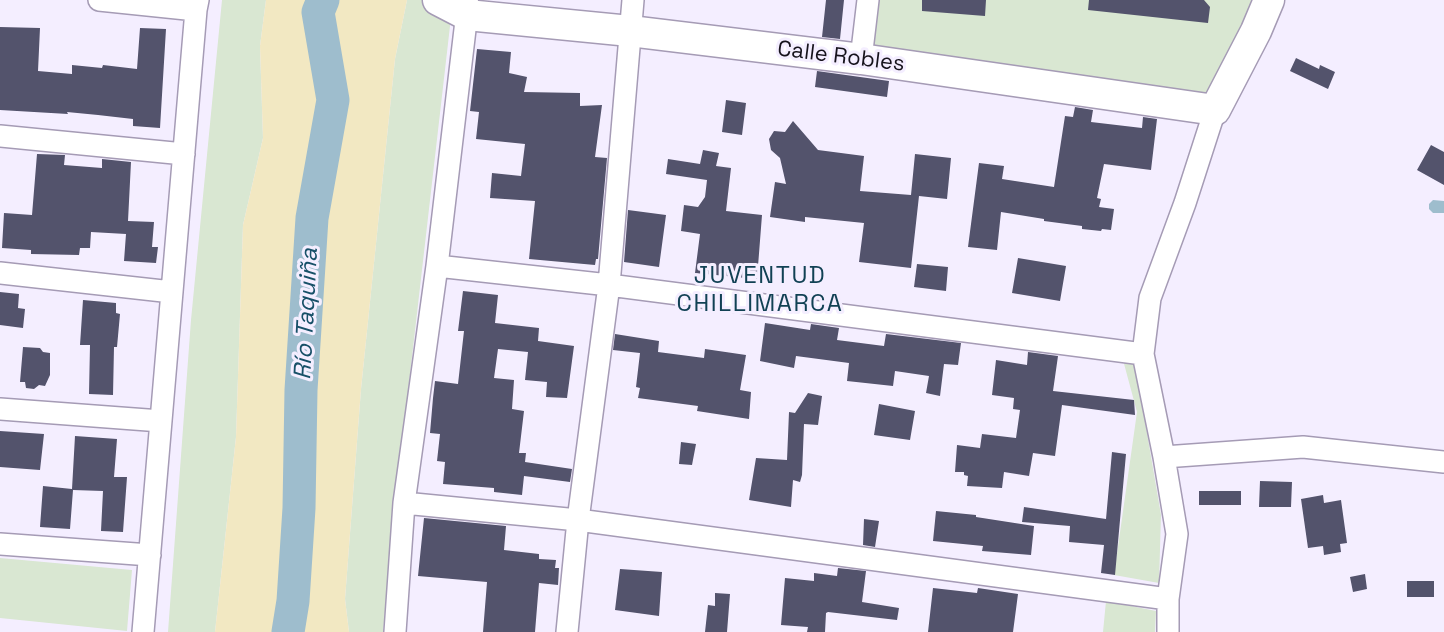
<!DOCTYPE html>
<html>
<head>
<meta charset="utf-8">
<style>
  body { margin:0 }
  canvas { display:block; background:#f4eeff }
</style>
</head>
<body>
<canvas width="1444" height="632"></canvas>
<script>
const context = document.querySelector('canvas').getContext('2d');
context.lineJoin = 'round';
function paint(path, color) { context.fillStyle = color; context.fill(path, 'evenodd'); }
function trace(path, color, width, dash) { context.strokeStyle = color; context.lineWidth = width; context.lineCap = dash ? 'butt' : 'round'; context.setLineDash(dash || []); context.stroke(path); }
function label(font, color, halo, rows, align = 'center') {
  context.font = font + ' "Space Grotesk",sans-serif'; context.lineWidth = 6; context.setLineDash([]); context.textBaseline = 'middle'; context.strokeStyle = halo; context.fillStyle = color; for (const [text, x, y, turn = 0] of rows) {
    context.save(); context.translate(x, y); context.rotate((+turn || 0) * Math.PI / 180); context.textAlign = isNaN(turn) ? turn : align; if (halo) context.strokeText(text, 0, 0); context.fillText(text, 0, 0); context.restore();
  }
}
paint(new Path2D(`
  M222,0H266L260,46L263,138L243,225L236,437L215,632H168L191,320Z
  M407,0H453L396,496L383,632H349L345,599L361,389L395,59Z
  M877,0H1258L1211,95L872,49Z
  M1123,360L1135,363L1161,515L1159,583L1114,575L1137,412Z
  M0,558L132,570L127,631L0,618Z
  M1106,601L1156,611L1155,632H1103Z`), '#d9e7d2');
paint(new Path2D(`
  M266,0H407L395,59L361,389L345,599L349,632H215L236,437L243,225L263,138L260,46Z`), '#f2e8c2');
paint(new Path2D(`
  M1433,200L1444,201V213H1433L1429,209V204Z`), '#9ebdcd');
trace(new Path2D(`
  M288,632L293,601L299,508L301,390L312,218L333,100L318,12L323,0`), '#9ebdcd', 33);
paint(new Path2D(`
  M826,0H844L840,39L822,37Z
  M922,0H986L985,16L922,11Z
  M1089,0H1204L1210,7L1208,23L1088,10Z
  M0,27L40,28L38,71L72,74V65L102,68L103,65L137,69L140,28L166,29L160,128L133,126V119L98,115L67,112L68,114L0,110Z
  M477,49L511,52L509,73L527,77L524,92L580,93V106L602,105L595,157L607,158L598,259H596L595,265L529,259L535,201L490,198L492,173L521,176L525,144L476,139L479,112L470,111Z
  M1296,58L1319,69L1320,65L1335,72L1328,89L1290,71Z
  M817,71L889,81L887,97L815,87Z
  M726,100L746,103L742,135L722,132Z
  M1075,107L1093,110L1091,122L1142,128L1143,117L1157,119L1151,170L1104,164L1097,198L1101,199L1099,207L1114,209L1111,230L1102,229L1101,231L1082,229V226L1044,221V219L1001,212L997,250L968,247L979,163L1004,166L1002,179L1054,187L1065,116L1073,117Z
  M793,121L818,150L864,156L860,191L911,195L915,154L951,158L947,199L919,196L911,268L859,262L864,223L805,217V222L770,217L775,182L786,184L780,158L771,150L769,139L774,131L785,132Z
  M1431,145L1444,152V185L1417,170Z
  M703,150L719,153L716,166L731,168L726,211L762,215L757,279L695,273L700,234L681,231L684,205L698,207L705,197L707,180L666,174L668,159L700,164Z
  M37,154L65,155L64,165L102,168V159L131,162L128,221L154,222L152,247H158L156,263L124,261L126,234L91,232L90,248H80L79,255L31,254V250L2,248L4,213L32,215Z
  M628,210L666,215L659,267L624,262Z
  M1018,258L1066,266L1060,301L1012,293Z
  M917,264L948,267L946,291L914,287Z
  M463,291L498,295L495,323L539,328L538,341L574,346L567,398L546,397L547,382L525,380L528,352L498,349L494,378L514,380L512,409L524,411L519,453H526L525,462L572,469L570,482L524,476L522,495L494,492V488L443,484L445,462L437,461L440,434L430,433L433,398L435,381L458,384L464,331H458Z
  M0,292L19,294L18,308L25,309L23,328L0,325Z
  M83,300L116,303V313L120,314L117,347H114L113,395L89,394L90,345H80Z
  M765,323L810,330L811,324L839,328L837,340L884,346L886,334L961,343L958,365L944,364L940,396L926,393L929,376L895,371L893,386L847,381L849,363L796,356L794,368L760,361Z
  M615,334L659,341L658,352L704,358L705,349L746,355L740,390L751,392L749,419L697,411L698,406L638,398L640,388L636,387L640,353L613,350Z
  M23,347L40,348L43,352L50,353V375L45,386L39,385L34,389L26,388L25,382H20Z
  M1028,352L1058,356L1053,391L1134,400L1135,415L1062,405L1055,456L1033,453L1029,476L1004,472L1002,488L967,486L968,476L964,475V472H955L957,445L980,448L982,434L1016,438L1020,410L1013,409L1014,398L992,395L996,360L1027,365Z
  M808,393L822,396L818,425L804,424L802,475L800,482L793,480L791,507L749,500L756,458L787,460L789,412L795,413Z
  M879,404L915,411L910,440L874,435Z
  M0,431L44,434L40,470L0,467Z
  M75,436L117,439L114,477H127L123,532L101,531L103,491L73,490L70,529L40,527L43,486L72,489Z
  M681,442L696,444L692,465L679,464Z
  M1112,452L1126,454L1115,575L1101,573L1104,545L1069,542L1070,526L1022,522L1024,507L1106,519Z
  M1260,481L1292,482L1291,507H1259Z
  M1199,491H1241V505H1199Z
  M1323,495L1324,503L1341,500L1347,543L1340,544L1341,552L1324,555L1323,546L1308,548L1301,499Z
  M936,511L976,515V517L1034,526L1031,555L982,551L983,546L933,541Z
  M424,518L506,526L504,550L539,554V559L556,560L555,568H559L558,585L539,583L535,632H483L487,582L418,576Z
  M864,519L879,521L875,547L863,545Z
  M838,568L866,571L862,602L899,608L897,620L828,612L826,613L825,632H807L808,627L781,625L785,578L814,581V573L837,576Z
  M620,569L662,572L659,616L615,610Z
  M1365,574L1367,589L1353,592L1350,577Z
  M1407,581H1434V597H1407Z
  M933,588L977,593L978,588L1018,594L1013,632H928Z
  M715,593L730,594L727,632H705L708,605L715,606Z`), '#53536c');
const street = new Path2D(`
  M99,0L196,10
  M861,59L868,0
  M0,136L184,154
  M437,266L609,285L1143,354
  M0,273L172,292
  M0,409L161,421
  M1164,457L1303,447L1444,462
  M404,503L578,520L1168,599
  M0,544L150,555
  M143,632L196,10L198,0
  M395,632L404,503L437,266L468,4
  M567,632L578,520L609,285L633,0
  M1168,632V599L1177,534L1164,457L1143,354L1150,298L1185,203L1215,110`);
const secondary = new Path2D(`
  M438,0L467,15L630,31L861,59L1215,110L1256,31L1269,0`);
trace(street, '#a59bb5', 24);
trace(secondary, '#a59bb5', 33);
trace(street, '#fff', 21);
trace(secondary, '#fff', 30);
label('22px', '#15121b', '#f4eeff', [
  ["Calle Robles",841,57,7]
]);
context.letterSpacing = '1.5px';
label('24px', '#114154', '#f4eeff', [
  ["JUVENTUD",760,276],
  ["CHILLIMARCA",760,304]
]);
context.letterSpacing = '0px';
label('italic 24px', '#175068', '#f4eeff', [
  ["Río Taquiña",307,314,-87]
]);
</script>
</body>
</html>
